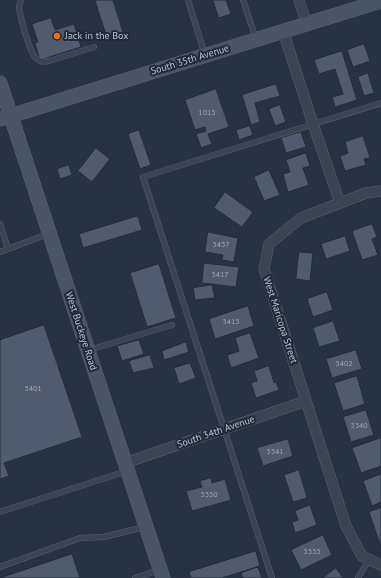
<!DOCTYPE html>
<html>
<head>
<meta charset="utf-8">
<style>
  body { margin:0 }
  canvas { display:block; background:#273343 }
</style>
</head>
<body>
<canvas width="381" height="578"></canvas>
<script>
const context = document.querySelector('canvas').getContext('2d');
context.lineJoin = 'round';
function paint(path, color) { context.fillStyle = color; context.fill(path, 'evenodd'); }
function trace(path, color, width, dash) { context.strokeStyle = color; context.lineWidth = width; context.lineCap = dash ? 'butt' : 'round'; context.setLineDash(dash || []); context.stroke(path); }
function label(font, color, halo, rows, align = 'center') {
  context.font = font + ' "PT Sans",sans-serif'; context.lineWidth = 4; context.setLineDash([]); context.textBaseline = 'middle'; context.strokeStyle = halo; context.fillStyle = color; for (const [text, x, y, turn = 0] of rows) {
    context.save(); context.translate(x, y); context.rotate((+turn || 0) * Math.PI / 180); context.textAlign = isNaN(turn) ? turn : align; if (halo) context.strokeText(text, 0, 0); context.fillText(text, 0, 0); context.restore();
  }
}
const building = new Path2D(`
  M95,0H113L123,32L107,37Z
  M213,0H226L231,14L219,18Z
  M51,18L55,30L74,24L81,47L40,60L35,43L38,42L32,24Z
  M364,44L370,61L353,67L347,50Z
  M342,51L357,100L335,107L332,97L343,94L335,69L319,74L314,60Z
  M368,73L374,93L364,96L358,77Z
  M276,84L280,96L255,103L260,122L251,125L242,95Z
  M216,89L229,127L208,134L212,144L201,148L196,134L206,131L205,127L195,130L185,100Z
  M280,105L286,122L275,126L269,109Z
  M250,126L253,135L239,140L236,130Z
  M139,130L151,165L140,169L128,134Z
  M301,132L306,147L286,153L281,138Z
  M363,136L370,158L364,159L366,165L345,171L340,156L348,153L345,142Z
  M96,148L110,159L92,182L78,171Z
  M306,153L310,166L303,168L309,185L288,192L283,174L290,172L286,160Z
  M69,165L72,175L60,179L57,169Z
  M269,170L280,195L264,201L254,177Z
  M225,192L253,212L242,227L214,208Z
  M138,216L142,230L83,248L79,234Z
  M372,224L377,237L372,239L378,255L362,260L352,231Z
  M208,232L238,238L234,262L222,260L223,255L205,252Z
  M345,236L350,251L326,259L321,244Z
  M299,252L313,253L310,281L296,279Z
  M204,263L239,267L236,287L202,283Z
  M159,264L176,318L147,327L130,273Z
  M212,285L215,298L195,300L193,288Z
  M327,292L333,310L313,317L307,299Z
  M248,306L254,326L215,339L209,319Z
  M333,321L340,341L319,347L313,328Z
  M44,325L82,437L4,463L9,476L0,479V340Z
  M250,333L259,358L231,368L227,355L239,351L235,338Z
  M139,340L144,354L122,361L117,346Z
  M186,342L189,352L164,360L162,351Z
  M356,350L362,369L332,378L326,359Z
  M150,355L154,368L133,373L129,361Z
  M190,363L196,378L179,384L174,368Z
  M269,366L274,383L276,382L279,390L256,398L251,383L257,381L254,371Z
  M357,376L365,404L343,411L334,383Z
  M366,410L374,435L351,442L343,417Z
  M381,438V466L361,473L352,448Z
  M288,439L293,456L263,466L257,448Z
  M299,470L307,498L293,502L284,475Z
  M381,474V502L372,506L363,481Z
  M211,478L212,483L225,479L231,500L192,511L186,491L202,487L200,481Z
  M310,505L317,525L295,533L292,522L298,520L295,511Z
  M381,508V547L369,512Z
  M323,535L332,555L301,570L291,550Z
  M256,551L260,566L222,578H191L189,572Z
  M72,554L80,578H0Z
  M258,567L262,578H243L241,573Z
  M336,568L343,578H323Z`);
paint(building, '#505c6e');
trace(building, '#222c3a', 1);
const lane = new Path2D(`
  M188,0L205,55
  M243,0L256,39
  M21,1C20,3 19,5 19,7C20,16 29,50 35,57C39,62 43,62 49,61L94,47
  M0,224L8,249
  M0,252L48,234
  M89,350L172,325
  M0,512L127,471
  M0,567L80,538L104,537L144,527
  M135,578L159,570
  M272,578L143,177L381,103
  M358,578L369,560`);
const street = new Path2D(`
  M299,0L307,24
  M283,31L313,124L340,203
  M381,191L366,193L301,218L269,244L264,269L346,526L362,556L381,565
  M125,463L306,401`);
const secondary = new Path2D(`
  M0,83L163,578
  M0,119L381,1`);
trace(lane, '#596370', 6);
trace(street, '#596370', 11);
trace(secondary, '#596370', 15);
trace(lane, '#3b4552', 5);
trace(street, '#3b4552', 10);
trace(secondary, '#495465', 14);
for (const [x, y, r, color] of [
  [57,36,4,"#e8710a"]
]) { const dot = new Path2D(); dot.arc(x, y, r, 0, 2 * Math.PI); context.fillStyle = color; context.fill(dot); trace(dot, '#202a38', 1.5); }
label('8px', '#9ea7b4', null, [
  ["1015",207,113],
  ["3437",221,245],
  ["3417",220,275],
  ["3415",231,322],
  ["3402",344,364],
  ["3401",33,389],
  ["3340",359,426],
  ["3341",275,452],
  ["3350",209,495],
  ["3333",312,552]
]);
label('10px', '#b8c0cc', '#202a38', [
  ["Jack in the Box",65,36]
], 'left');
label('10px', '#b8c0cc', '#202a38', [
  ["South 35th Avenue",190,60,-17],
  ["West Maricopa Street",280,320,72],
  ["West Buckeye Road",81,331,72],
  ["South 34th Avenue",216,432,-19]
]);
</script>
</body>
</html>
